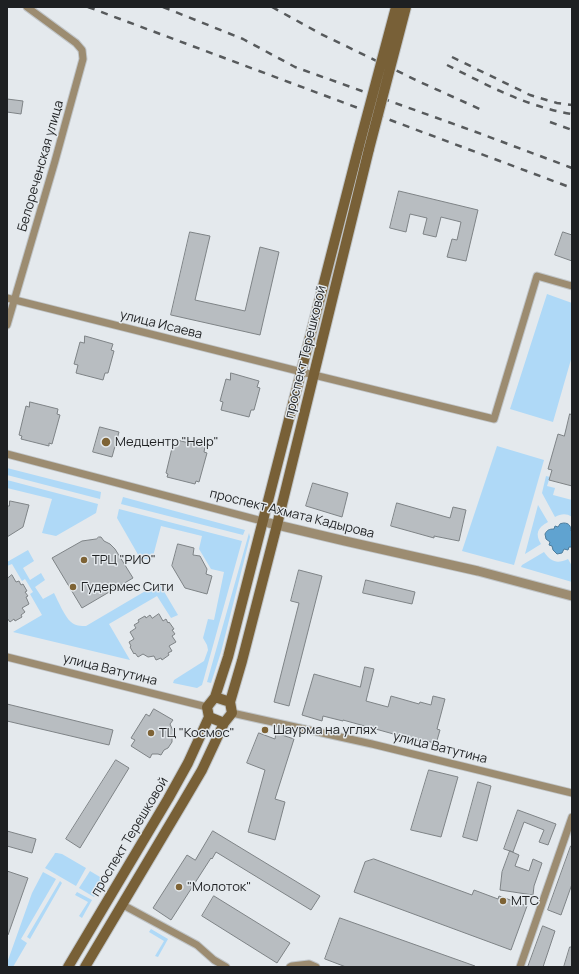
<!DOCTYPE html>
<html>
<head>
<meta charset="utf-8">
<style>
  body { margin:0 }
  #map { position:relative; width:579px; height:974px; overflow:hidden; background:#e4e9ed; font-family:Manrope,sans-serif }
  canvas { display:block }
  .frame { position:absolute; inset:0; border:8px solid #1e2022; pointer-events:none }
</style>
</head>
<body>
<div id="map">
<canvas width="579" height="974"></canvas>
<div class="frame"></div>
</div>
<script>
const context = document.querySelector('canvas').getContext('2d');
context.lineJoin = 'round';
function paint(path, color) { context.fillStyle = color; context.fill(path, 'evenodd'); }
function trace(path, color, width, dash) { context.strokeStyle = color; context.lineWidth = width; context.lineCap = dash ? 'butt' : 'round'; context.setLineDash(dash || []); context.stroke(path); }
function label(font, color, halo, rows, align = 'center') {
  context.font = font + ' Manrope,sans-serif'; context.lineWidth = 3; context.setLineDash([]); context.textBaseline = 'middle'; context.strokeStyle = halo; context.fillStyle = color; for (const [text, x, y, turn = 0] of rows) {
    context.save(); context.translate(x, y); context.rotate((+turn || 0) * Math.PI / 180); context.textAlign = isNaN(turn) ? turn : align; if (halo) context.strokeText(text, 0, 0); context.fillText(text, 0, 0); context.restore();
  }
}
paint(new Path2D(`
  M547,294L572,303V356L553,422L510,409Z
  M497,446L544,460L514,565L462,551Z
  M7,468L101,492L100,499L7,475Z
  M546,476L550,477L547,486L555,488L553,495L572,500V517C566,513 561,514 555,517L542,493Z
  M7,480L98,504L96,513L56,536L42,533L52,499L7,488Z
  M123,497L245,530L243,535L121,504Z
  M538,505L548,522C537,528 535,534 541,544L525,554Z
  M119,509L242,541L204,678L202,685L197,688L173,683L174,680L204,661L208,650L207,645L203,638L208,619L214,620L224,572L211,569L199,549L202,536L161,526L152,560L140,558L117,518Z
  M249,533L250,537L221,652L211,683L207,682Z
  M28,550L34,561L23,568L30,580L41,573L45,580L35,587L43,599L54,593C58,601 65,617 71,622C75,626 81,626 86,626L159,583L178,615L171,618L157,596L109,624L130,660L13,632L42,615L30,594L33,592L25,579L22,581L12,564L7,566V562Z
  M544,552C551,562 557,564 568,559L572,566V582L521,567L522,565Z
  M55,853H57L62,854L86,868L76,886L45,868L54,855Z
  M90,871L105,880L94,897L79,888Z
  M43,872L56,879L21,939L27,943L13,967H7V963L32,893Z
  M60,881L62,883L30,939L27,937Z
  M77,892L92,900L82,918L79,916L88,902L75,895Z
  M151,929L168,939L158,957L155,956L164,941L149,932Z`), '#afd9f7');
const water = new Path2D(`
  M564,523C569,523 571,526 571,531H572V547H569L568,550L564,549L562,553L557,554L553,550L552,546L549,545L550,542L546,539L545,534C547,530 549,529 554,529L555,526L558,527L560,524Z`);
paint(water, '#60a3d0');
trace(water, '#4c7c9c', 1);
const building = new Path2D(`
  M7,99L23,101L21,114L7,112Z
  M399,191L478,210L466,261L447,257L452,239L457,240L461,222L441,217L436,237L423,234L427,218L410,214L406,232L390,228Z
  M190,232L210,236L195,300L245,311L260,247L279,252L260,335L171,315Z
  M563,232L572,235V261L555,255Z
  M85,336L113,344L111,350L114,351L108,373H105L103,380L76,373L78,365L74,364L80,342L84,343Z
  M231,373L259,381L257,387L260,388L254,410H251L249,417L221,410L223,402L220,401L226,379L230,380Z
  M30,402L58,409L57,414L60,415L52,444L49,443V446L21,439L22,436L19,435L26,406L29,407Z
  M570,414L572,415V486L549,480L552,470L548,469L558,434L564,436Z
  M100,427L119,432L112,457L93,452Z
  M177,440L205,447L204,452L207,453L199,482L196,481L195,484L167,477L168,474L166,473L173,444L176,445Z
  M313,483L348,493L342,517L306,506Z
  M10,501L29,505L23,527L7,537V506H9Z
  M397,503L450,518L453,507L466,510L459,541L434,536V538L391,526Z
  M99,537H101L104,541L110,544L115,549L133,578L82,608L52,558L82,541L96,539Z
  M178,544L194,548L193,555L200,556L207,569L206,574L212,576L207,594L185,588L172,566Z
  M299,570L322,576L289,706L274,702L299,603L291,601Z
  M12,575L16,582L19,581L21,585L23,584L27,591L25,592L28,596L26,597L29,604L22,608L25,612L21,615L22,617L15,621L14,619L10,622L7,618V579Z
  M366,580L415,592L412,604L363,593Z
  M159,614L163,621L166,619L168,623L169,622L174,629L172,630L175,634L172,636L176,642L169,646L172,651L168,653L169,655L162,660L161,658L156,660L154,656L148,657L143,654L138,657L135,653L134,654L130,647L131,646L129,642L134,639L130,632L136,628L134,625L139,622L138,620L145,616L146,618L150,615L152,618Z
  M365,667L374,669L366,701L388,707L391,696L419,704L420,702L431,705L433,696L445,699L437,729L440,730L436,744L425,740L424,742L408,738L343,720V721L323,716L322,721L302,715L314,674L360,687Z
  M7,704L113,730L109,745L7,721Z
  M154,709L173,720L170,724L173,731L175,732L172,738V742L168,748L164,750L161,755L158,754H152L150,758L131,746L135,740L131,738L146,714L149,716Z
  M259,733L275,739L276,733L294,739L275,799L285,802L275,840L248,832L265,770L247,763Z
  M116,760L129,768L80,848L66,839Z
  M429,770L458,777L441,837L411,830Z
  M478,782L491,786L477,841L463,837Z
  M518,810L556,824L548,845L539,842L544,830L524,822L513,852L504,849Z
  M7,831L36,839L32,853L7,846Z
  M213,831L320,896L311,910L216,852L212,859L211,858L171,920L153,908L187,855L195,860Z
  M571,846H572V884L561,915L548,910Z
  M510,851L519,855L515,866L529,871L533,859L542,863L534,886L533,895L500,890L502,872Z
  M374,859L472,895L474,890L498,899L499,896L527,906L511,950L354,892L365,862Z
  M7,871L28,878L8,935H7Z
  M214,896L290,943L277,963L202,916Z
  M340,918L475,966V967H346L325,959Z
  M543,926L555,931L543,967H528Z
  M570,947H572V967H564Z`);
paint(building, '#b8bdc1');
trace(building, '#7e8386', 1);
const minor = new Path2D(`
  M7,298L314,375L494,419L537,276L572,286
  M7,325L55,161L83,59L82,50L76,43L27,7
  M7,454L266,522
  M7,657L207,707
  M232,713L372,744L572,793
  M123,905L197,945L214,960L226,967
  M290,967L292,966L309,964L316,967
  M520,967L572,817`);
const tertiary = new Path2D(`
  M269,523L345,541L478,571L572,596`);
const secondary = new Path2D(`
  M215,697L228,657L359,146
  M215,697L230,702L232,713L224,723L209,717L207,707Z
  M230,702L242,661L277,525L369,149
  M68,967L168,799L188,763L209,717
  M85,967L182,804L202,770L224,723`);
trace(minor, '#c0c5c8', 9);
trace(tertiary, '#c0c5c8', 11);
trace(secondary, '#c0c5c8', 12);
trace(minor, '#9c8c71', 7);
trace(tertiary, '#9c8c71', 9);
trace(secondary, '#786037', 10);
trace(new Path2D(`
  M88,7L572,188
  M163,7L243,39L295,67L476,132L572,168
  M272,7L321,34L420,82L482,110
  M452,57L530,95L557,103L572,105
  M447,65C487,85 527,107 572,114
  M550,122L572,130`), '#575a5c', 2.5, [7, 7]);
const secondaryBridge = new Path2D(`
  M359,146L396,7
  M369,149L406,7`);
trace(secondaryBridge, '#c0c5c8', 12, []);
trace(secondaryBridge, '#786037', 10);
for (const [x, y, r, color] of [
  [106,442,5,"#7e6335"],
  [84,560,4,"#7e6335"],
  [73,587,4,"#7e6335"],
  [265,730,4,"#7e6335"],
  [151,733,4,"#7e6335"],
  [179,887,4,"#7e6335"],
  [503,901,4,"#7e6335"]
]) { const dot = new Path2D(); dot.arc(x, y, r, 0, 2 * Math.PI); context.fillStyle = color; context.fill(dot); trace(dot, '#e4e9ed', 1.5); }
label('13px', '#1e2022', '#e4e9ed', [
  ["Белореченская улица",41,166,-74],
  ["улица Исаева",161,325,14],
  ["проспект Терешковой",306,352,-76],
  ["проспект Ахмата Кадырова",292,514,14],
  ["улица Ватутина",110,670,14],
  ["улица Ватутина",440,748,14],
  ["проспект Терешковой",130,837,-59]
]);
label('13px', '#1e2022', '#e4e9ed', [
  ["Медцентр \"Help\"",115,442],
  ["ТРЦ \"РИО\"",92,560],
  ["Гудермес Сити",81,587],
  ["Шаурма на углях",273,730],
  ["ТЦ \"Космос\"",159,733],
  ["\"Молоток\"",187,887],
  ["МТС",511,901]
], 'left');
</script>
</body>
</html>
